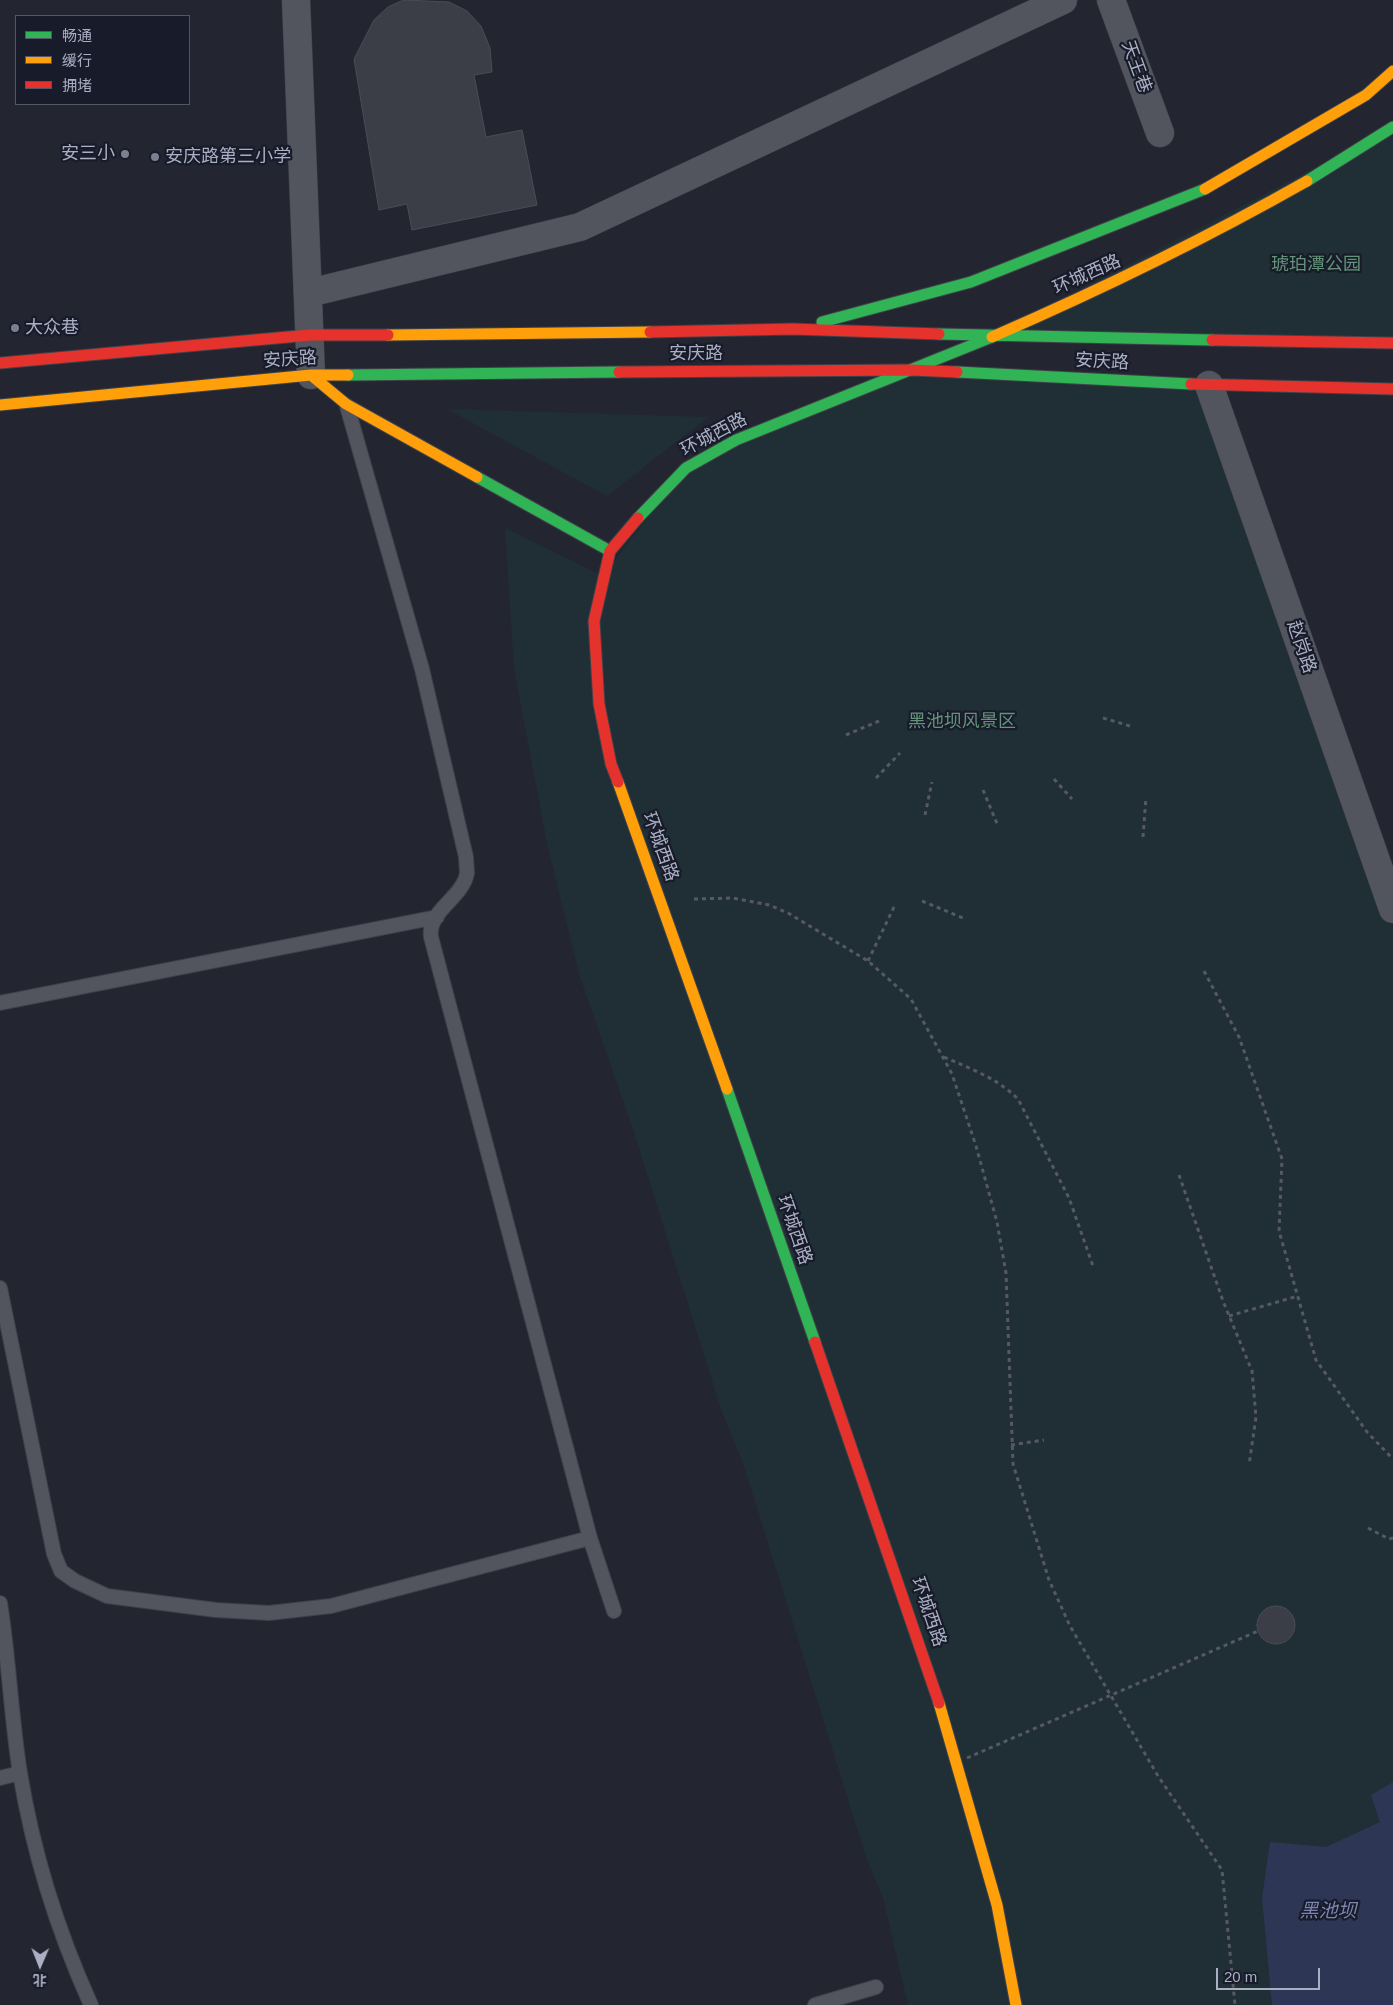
<!DOCTYPE html>
<html>
<head>
<meta charset="utf-8">
<style>
  body { margin:0 }
  #map { position:relative; width:1393px; height:2005px; overflow:hidden; background:#232630; font-family:Arial,"Noto Sans SC",sans-serif }
  canvas { display:block }
  .legend { position:absolute; left:15px; top:15px; width:175px; height:90px; box-sizing:border-box; background:#171b2a; border:1px solid #525667; margin:0; padding:6px 9px; list-style:none; font-size:15px; color:#abafc3 }
  .legend li { display:flex; align-items:center; gap:10px; height:25px }
  .legend b { width:25px; border:1px solid #525667 }
  .north { position:absolute; left:15px; top:1940px; width:50px; height:50px; -webkit-text-stroke:4px #171b2a; paint-order:stroke; rotate:181deg; font-size:14px; font-weight:700; line-height:20px; text-align:center; color:#abafc3 }
  .north::after { content:''; display:block; margin:auto; width:18px; height:22px; background:#abafc3; clip-path:polygon(50% 0,100% 100%,50% 72%,0 100%) }
  .scale { position:absolute; left:1216px; top:1968px; width:104px; height:22px; box-sizing:border-box; border:2px solid #abafc3; border-top:0; padding-left:6px; font-size:15px; line-height:18px; white-space:nowrap; color:#abafc3; -webkit-text-stroke:4px #171b2a; paint-order:stroke }
</style>
</head>
<body>
<div id="map">
<canvas width="1393" height="2005"></canvas>
<ul class="legend">
<li><b style="height:6px;background:#30b455"></b>畅通</li>
<li><b style="height:6px;background:#ff9f0a"></b>缓行</li>
<li><b style="height:6px;background:#e5322d"></b>拥堵</li>
</ul>
<div class="north">北</div>
<div class="scale">20 m</div>
</div>
<script>
const context = document.querySelector('canvas').getContext('2d');
context.lineJoin = 'round';
function paint(path, color) { context.fillStyle = color; context.fill(path, 'evenodd'); }
function trace(path, color, width, dash) { context.strokeStyle = color; context.lineWidth = width; context.lineCap = dash ? 'butt' : 'round'; context.setLineDash(dash || []); context.stroke(path); }
function label(font, color, halo, rows, align = 'center') {
  context.font = font + ' Arial,"Noto Sans SC",sans-serif'; context.lineWidth = 4.5; context.setLineDash([]); context.textBaseline = 'middle'; context.strokeStyle = halo; context.fillStyle = color; for (const [text, x, y, turn = 0] of rows) {
    context.save(); context.translate(x, y); context.rotate((+turn || 0) * Math.PI / 180); context.textAlign = isNaN(turn) ? turn : align; if (halo) context.strokeText(text, 0, 0); context.fillText(text, 0, 0); context.restore();
  }
}
paint(new Path2D(`
  M1393,127V343L991,336Z
  M912,370L1209,385L1393,909V2005H908L883,1898L866,1857L743,1463L722,1412L633,1129L580,977L548,848L514,669L505,528L603,576L686,468Z
  M447,409L708,417L607,496Z`), '#202e35');
paint(new Path2D(`
  M1393,1782V2005H1272L1262,1898L1270,1842L1326,1847L1380,1822L1371,1795Z`), '#2e3656');
const building = new Path2D(`
  M404,0L449,2L467,11L481,26L490,48L492,72L474,75L486,137L522,130L537,205L412,230L407,204L379,210L354,59L374,20L388,7Z
  M1257 1625a19 19 0 1 1 38 0a19 19 0 1 1-38 0Z`);
paint(building, '#3b3d47');
trace(building, '#4a4d58', 1);
const lane = new Path2D(`
  M347,406L422,669L466,857C466,862 467,868 467,873C463,898 427,911 431,937L590,1538L614,1611
  M0,1003L437,917
  M0,1288L54,1554L61,1571L75,1581L107,1596L216,1610L269,1613L331,1606L590,1538
  M0,1603C9,1659 11,1717 20,1773C33,1852 58,1932 91,2005
  M0,1778L20,1773
  M815,2005L876,1987`);
const street = new Path2D(`
  M296,0L311,375
  M1111,0L1160,133
  M309,293L580,227L1063,0
  M1209,385L1393,909`);
const fast = new Path2D(`
  M1307,181L1393,127
  M822,322L971,282L1205,189
  M939,334L1212,340
  M957,372L1191,384
  M348,375L619,372
  M477,477L610,551
  M638,518L686,468L736,440L992,337
  M727,1089L815,1342`);
const slow = new Path2D(`
  M1205,189L1366,95L1393,71
  M388,335L650,332
  M992,337C1100,290 1205,239 1307,181
  M311,375L346,404L477,477
  M0,405L311,375H348
  M618,782L727,1089
  M939,1703L997,1905L1016,2005`);
const jam = new Path2D(`
  M650,332L793,329L939,334
  M1212,340L1393,343
  M0,363L310,335H388
  M619,372L912,370L957,372
  M1191,384L1393,389
  M618,782L611,764L599,704L594,621L610,551L638,518
  M815,1342L939,1703`);
trace(lane, '#3f4149', 16);
trace(street, '#3f4149', 29);
trace(fast, '#3f4149', 13);
trace(slow, '#3f4149', 13);
trace(jam, '#3f4149', 13);
trace(new Path2D(`
  M1103,718L1130,726
  M846,735L879,721
  M876,778L900,753
  M1054,779L1072,799
  M983,790L998,826
  M925,815L932,782
  M1143,837L1146,797
  M694,899L733,898L769,905L788,913L868,961L911,999L952,1074L976,1146L997,1222L1006,1273L1013,1464L1049,1580L1070,1626L1158,1776L1222,1870L1235,2005
  M922,901L963,918
  M868,961L894,907
  M1204,971L1239,1037L1282,1159L1279,1231L1316,1360L1367,1432L1393,1459
  M944,1057C971,1069 997,1078 1018,1099L1069,1198L1093,1266
  M1179,1175L1223,1301L1252,1371L1256,1417L1249,1465
  M1229,1316L1298,1296
  M1011,1445L1044,1440
  M1368,1528L1389,1539L1393,1538`), '#565962', 3, [4, 4]);
trace(lane, '#52545e', 14);
trace(street, '#52545e', 28);
trace(fast, '#30b455', 11);
trace(slow, '#ff9f0a', 11);
trace(jam, '#e5322d', 11);
trace(new Path2D(`
  M967,1758L1258,1631`), '#565962', 3, [4, 4]);
for (const [x, y, r, color] of [
  [125,154,5,"#7b7f90"],
  [155,157,5,"#7b7f90"],
  [15,328,5,"#7b7f90"]
]) { const dot = new Path2D(); dot.arc(x, y, r, 0, 2 * Math.PI); context.fillStyle = color; context.fill(dot); trace(dot, '#171b2a', 2); }
label('18px', '#abafc3', '#171b2a', [
  ["天王巷",1136,67,70],
  ["环城西路",1087,275,-24],
  ["安庆路",696,354],
  ["安庆路",290,360,-4],
  ["安庆路",1102,362,3],
  ["环城西路",714,435,-28],
  ["赵岗路",1301,647,71],
  ["环城西路",660,847,70],
  ["环城西路",794,1230,71],
  ["环城西路",928,1612,71]
]);
label('18px', '#abafc3', '#171b2a', [
  ["安三小",115,154,"right"],
  ["安庆路第三小学",165,157],
  ["大众巷",25,328]
], 'left');
label('18px', '#639379', '#171b2a', [
  ["琥珀潭公园",1316,265],
  ["黑池坝风景区",962,722]
]);
label('italic 19px', '#7a85b1', '#171b2a', [
  ["黑池坝",1328,1912]
]);
</script>
</body>
</html>
